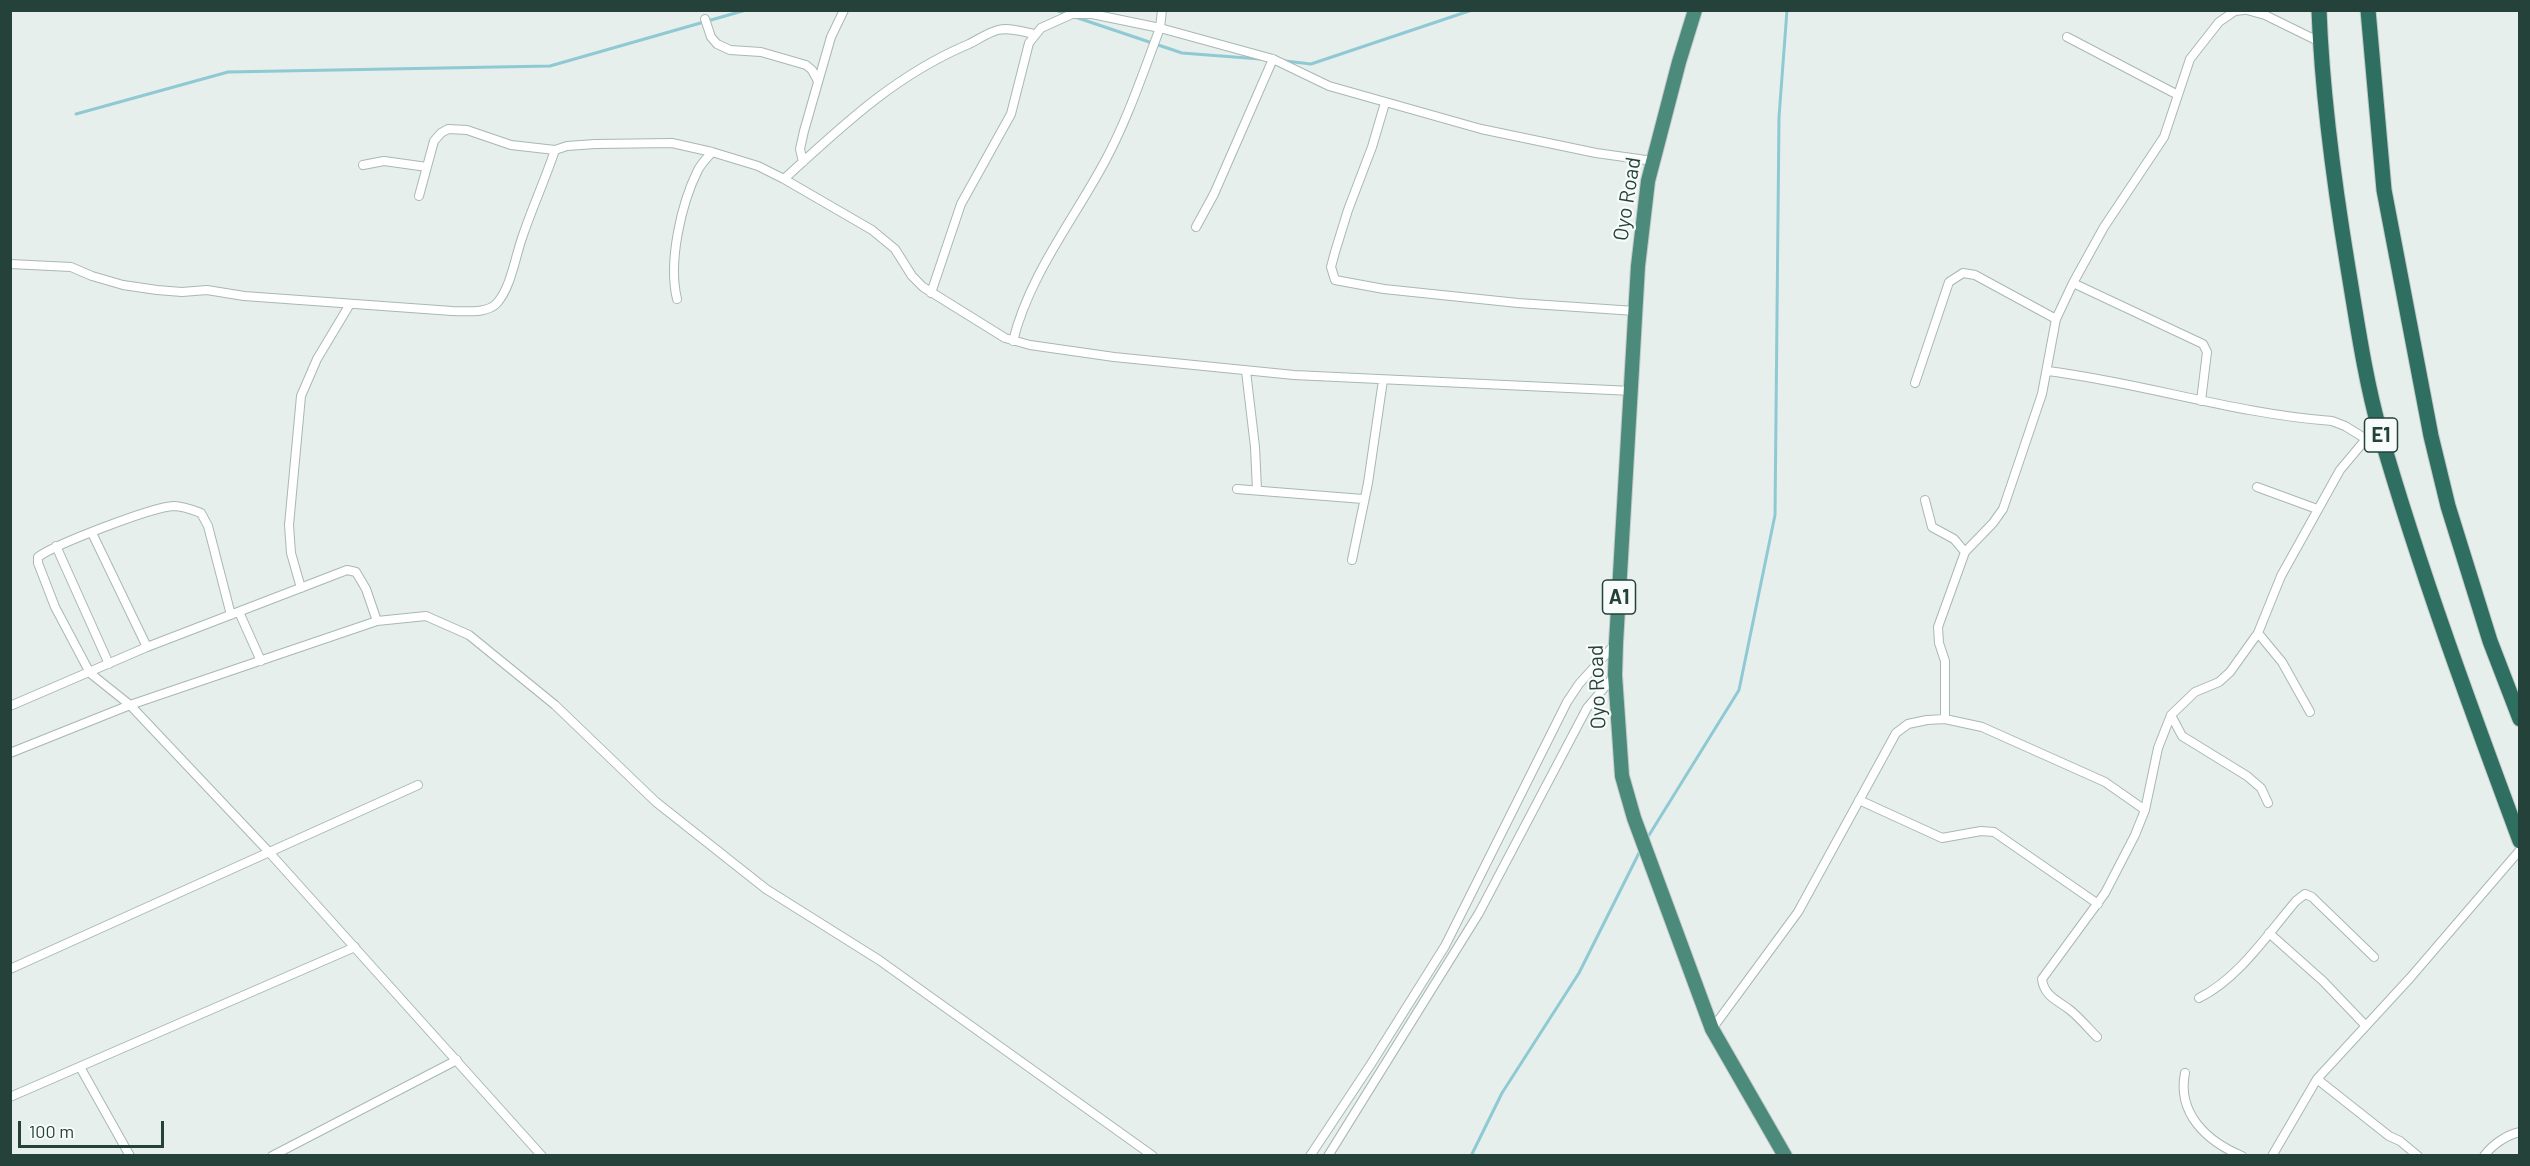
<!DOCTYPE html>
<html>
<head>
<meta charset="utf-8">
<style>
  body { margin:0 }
  #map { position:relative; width:2530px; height:1166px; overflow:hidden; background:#e6efeb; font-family:Barlow,sans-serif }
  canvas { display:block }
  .frame { position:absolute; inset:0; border:12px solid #24423a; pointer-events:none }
  .scale { position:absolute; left:18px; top:1121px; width:146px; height:27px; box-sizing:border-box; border:3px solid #24423a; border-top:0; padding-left:8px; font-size:18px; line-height:21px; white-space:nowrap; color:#24423a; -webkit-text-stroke:4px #f7fbf9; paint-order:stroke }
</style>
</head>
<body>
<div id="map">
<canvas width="2530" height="1166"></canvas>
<div class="frame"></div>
<div class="scale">100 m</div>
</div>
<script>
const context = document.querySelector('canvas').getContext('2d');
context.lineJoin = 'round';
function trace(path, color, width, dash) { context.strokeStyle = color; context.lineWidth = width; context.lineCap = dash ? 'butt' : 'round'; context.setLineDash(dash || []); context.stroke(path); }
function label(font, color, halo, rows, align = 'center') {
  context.font = font + ' Barlow,sans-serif'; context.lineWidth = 4.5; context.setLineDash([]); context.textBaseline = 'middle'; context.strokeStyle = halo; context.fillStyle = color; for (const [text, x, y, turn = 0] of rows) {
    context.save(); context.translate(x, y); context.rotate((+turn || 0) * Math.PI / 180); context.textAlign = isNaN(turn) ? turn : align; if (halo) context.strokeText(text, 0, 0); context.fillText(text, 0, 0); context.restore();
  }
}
trace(new Path2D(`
  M1056,10L1066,14
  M1626,10H1681
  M1075,17L1182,53L1260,59
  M1285,61L1311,64L1472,10
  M76,114L228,72L550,66L746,10
  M1646,840L1739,690L1775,515L1779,117L1787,10
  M1471,1156L1502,1093L1579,973L1640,851`), '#8ec9d4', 3);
const minor = new Path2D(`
  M2247,10L2265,15L2320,42
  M705,19L711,37L717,44L730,50L761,52L806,65L812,70L818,81
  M2067,37L2178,95
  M1385,103L1372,147L1348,210L1335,252L1331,267L1335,280L1384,289L1518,303L1635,311
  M803,162L800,149L804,131L831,37L844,10
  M363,165L384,161L427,167
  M784,179C842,126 895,75 969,44C979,39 987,33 998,30C1010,27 1023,32 1034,34
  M419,196L434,141L441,133L448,129L467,130L511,145L555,150L567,146L595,144L672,143L712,152L758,166L784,179L872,230L895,249L912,276L923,287L1005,338L1030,345L1114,357L1294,375L1632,391
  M1196,227L1214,194L1273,59
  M10,264L71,267L92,276L123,285L157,290L182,292L207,290L244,296L452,311C465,311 487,314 497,303C511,287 515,258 522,238C532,208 545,180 555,150
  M2073,283L2203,344L2207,352L2201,401
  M931,293L961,204L1011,114L1029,43L1041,28L1072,14H1092L1160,28L1273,59L1329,86L1481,129L1596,153L1653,161
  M677,299C668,262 681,204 698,170C701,164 707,158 712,152
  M1013,341C1029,276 1072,222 1104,163C1127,121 1143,73 1160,28L1162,10
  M1246,371L1255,447L1257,490
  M2048,371C2143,383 2236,414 2332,421L2345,426L2366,439
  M1915,383L1949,282L1963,273L1975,275L2056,319
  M2257,487L2317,509
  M1237,489L1363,499
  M1925,500L1932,527L1954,539L1965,552
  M92,533L147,647
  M56,546L109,664
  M1352,560L1368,483L1383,380
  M301,588L291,553L289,525L301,396L317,359L350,304
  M239,612L261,661
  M231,615L208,526L201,513C193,510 183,506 174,506C152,507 56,544 38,557V563L55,607L90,673L130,705L268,851L542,1156
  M2258,633L2282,662L2310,712
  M10,706L147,647L347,570L356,572L366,589L377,621
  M2171,715L2182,736L2247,776L2261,788L2268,803
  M1945,719V661L1939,643L1938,627L1965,552L1993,523L2003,509L2042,394L2056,319L2073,283L2104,227L2164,137L2190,59L2219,22L2235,11L2244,10
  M10,753L130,705L377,621L426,616L469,635L555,705L656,802L766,889L879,960L1153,1156
  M1859,800L1942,838L1981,831L1994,832L2098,904
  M2269,933L2323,981L2365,1025
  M10,969L418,785
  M2199,998C2239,978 2267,935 2296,901L2305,894L2312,897L2374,957
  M1712,1029L1798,912L1896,733L1908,724L1927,720L1945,719L1982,727L2105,782L2145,810
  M2097,1037C2088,1028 2080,1018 2070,1010C2057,1000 2044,996 2042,979L2105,893L2135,835L2145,810L2158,748L2171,715L2195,692L2219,682L2230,672L2258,633L2281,576L2340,470L2366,439L2379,431
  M80,1067L130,1156
  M2185,1073C2177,1113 2206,1141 2242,1156
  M2317,1079L2389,1136L2400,1141L2418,1156
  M10,1097L355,947
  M272,1156L457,1060
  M1310,1156L1371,1064L1445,946L1567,702L1579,684L1616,643
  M1328,1156L1479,913L1587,708L1615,675
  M2272,1156L2317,1079L2410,978L2520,850
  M2484,1156C2492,1145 2506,1135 2520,1132`);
const trunk = new Path2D(`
  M1695,10L1679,62L1648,181L1638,266L1616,643L1615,675L1622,776L1634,818L1712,1029L1785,1156`);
const motorway = new Path2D(`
  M2319,10C2322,96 2334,183 2348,268C2357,322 2365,379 2380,432C2420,571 2470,706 2520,841
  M2368,10L2384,190L2431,436L2448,506L2490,641L2520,719`);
trace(minor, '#a8b8b2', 10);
trace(trunk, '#c2cac8', 16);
trace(motorway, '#c2cac8', 17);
trace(minor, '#fff', 8);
trace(trunk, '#4c8a7c', 14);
trace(motorway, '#2f6f62', 15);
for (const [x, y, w] of [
  [2381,435,33],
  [1619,597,33]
]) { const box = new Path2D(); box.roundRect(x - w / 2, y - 17, w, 34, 4.5); context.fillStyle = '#f7fbf9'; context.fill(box); trace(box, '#24423a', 1.5); }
label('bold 20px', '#24423a', null, [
  ["E1",2381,435],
  ["A1",1619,597]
]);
label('21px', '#24423a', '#f7fbf9', [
  ["Oyo Road",1627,199,-81],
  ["Oyo Road",1597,687,-92]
]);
</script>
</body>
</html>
